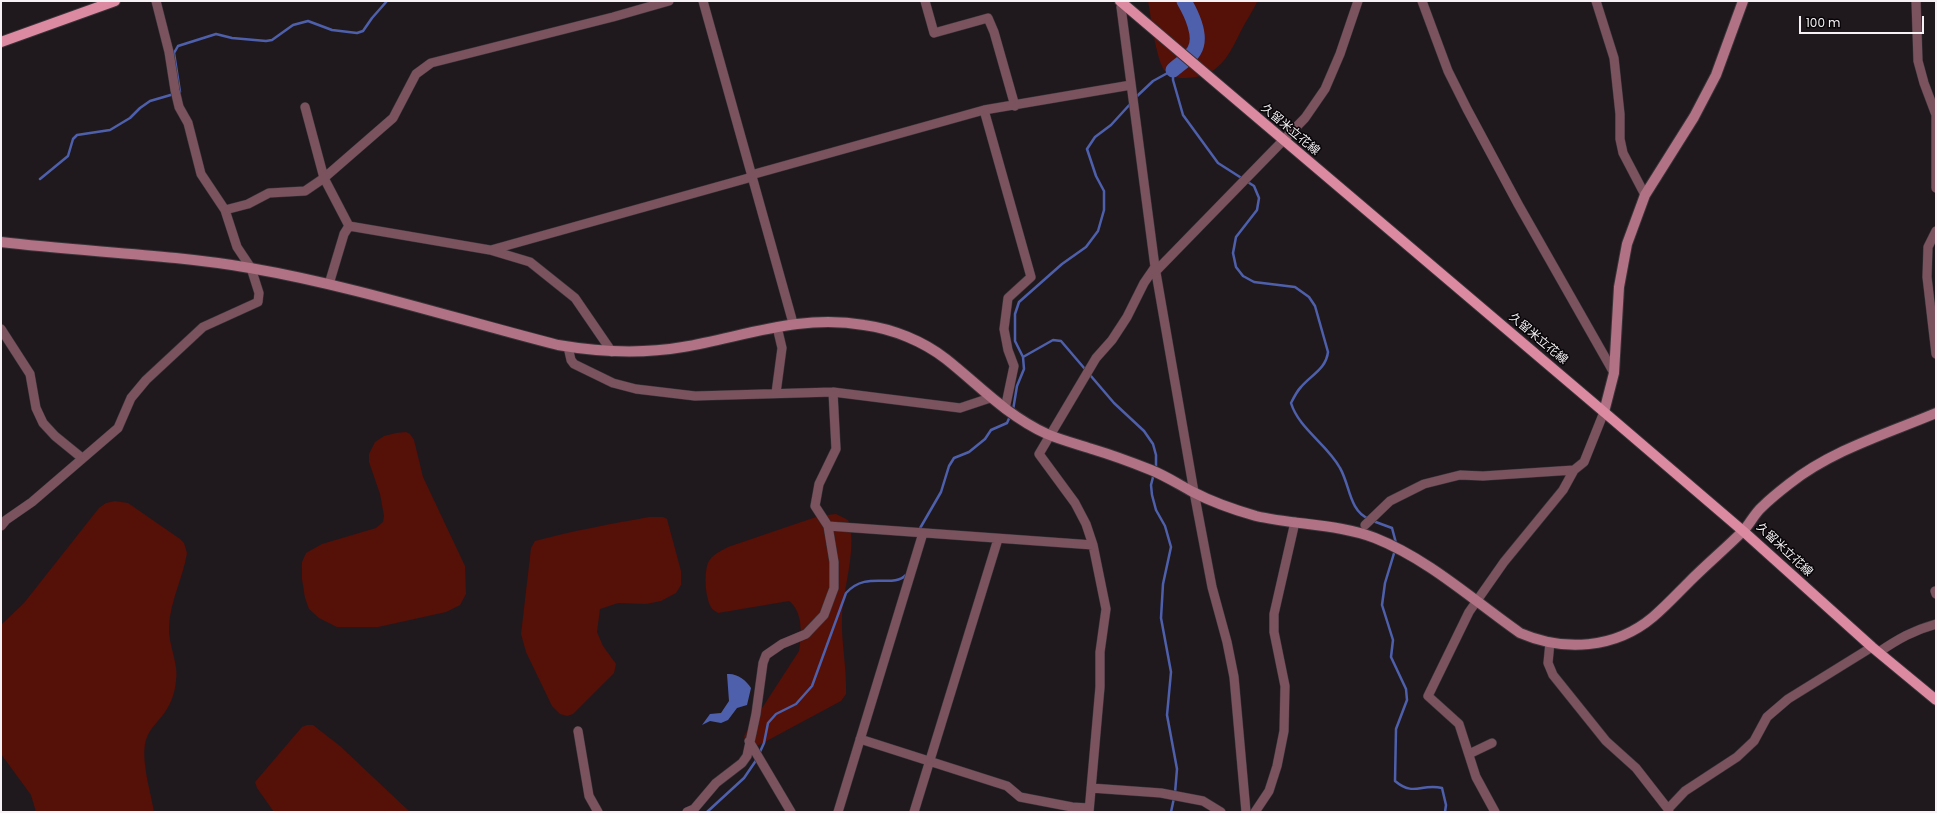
<!DOCTYPE html>
<html>
<head>
<meta charset="utf-8">
<style>
  body { margin:0 }
  #map { position:relative; width:1937px; height:813px; overflow:hidden; background:#1f191e; font-family:Poppins,sans-serif }
  canvas { display:block }
  .frame { position:absolute; inset:0; border:2px solid #f5f1f4; pointer-events:none }
  .scale { position:absolute; left:1799px; top:16px; width:125px; height:18px; box-sizing:border-box; border:2px solid #f5f1f4; border-top:0; padding-left:5px; font-size:12px; line-height:14px; white-space:nowrap; color:#f5f1f4; -webkit-text-stroke:3px #070507; paint-order:stroke }
</style>
</head>
<body>
<div id="map">
<canvas width="1937" height="813"></canvas>
<div class="frame"></div>
<div class="scale">100 m</div>
</div>
<script>
const context = document.querySelector('canvas').getContext('2d');
context.lineJoin = 'round';
function paint(path, color) { context.fillStyle = color; context.fill(path, 'evenodd'); }
function trace(path, color, width, dash) { context.strokeStyle = color; context.lineWidth = width; context.lineCap = dash ? 'butt' : 'round'; context.setLineDash(dash || []); context.stroke(path); }
function label(font, color, halo, rows, align = 'center') {
  context.font = font + ' Poppins,"Noto Sans JP",sans-serif'; context.lineWidth = 3; context.setLineDash([]); context.textBaseline = 'middle'; context.strokeStyle = halo; context.fillStyle = color; for (const [text, x, y, turn = 0] of rows) {
    context.save(); context.translate(x, y); context.rotate((+turn || 0) * Math.PI / 180); context.textAlign = isNaN(turn) ? turn : align; if (halo) context.strokeText(text, 0, 0); context.fillText(text, 0, 0); context.restore();
  }
}
paint(new Path2D(`
  M1148,1H1257V2C1253,11 1247,19 1242,29C1229,55 1220,77 1186,78C1180,78 1171,78 1166,72C1156,63 1151,16 1148,1Z
  M406,432L410,434L414,440L423,477L465,566L466,594L460,605L446,612L378,627H337L319,618L309,609L305,598L302,579V562L306,553L322,544L376,528L383,522L384,516L380,494L369,462V454L375,442L384,436L396,433Z
  M115,501L128,503L180,539L184,543L187,553C183,578 170,601 169,627C168,645 179,663 176,681C175,692 171,704 165,712C159,721 151,727 147,737C139,756 151,792 154,812H36L31,795L1,754V625L24,603L99,508L106,503Z
  M836,514L848,520C858,546 843,588 842,617C841,643 847,668 846,694L841,701L759,745L747,747L744,736L799,651C802,636 803,611 789,601L718,613C716,611 712,610 711,607C705,597 704,573 708,563C711,555 721,551 728,547L819,516Z
  M649,517H663L667,519L681,571V585L676,593L661,601L646,604L618,603L600,609L597,632L603,646L616,664L614,673L573,714L567,716L560,714L552,706L526,652L521,634L531,548L535,541C572,531 610,524 649,517Z
  M307,725H313L340,746L410,812H274L257,788L255,782L302,727Z`), '#551008');
paint(new Path2D(`
  M727,674C737,673 746,680 751,688L747,705L737,708L728,720L721,723L710,721L702,725L710,714L721,713L729,701Z`), '#4e60ab');
trace(new Path2D(`
  M1173,70V80L1183,115L1218,163L1254,186L1259,198L1257,210L1236,237L1233,253L1236,267L1243,276L1254,282L1295,287L1309,297L1315,306L1328,352C1326,369 1311,375 1301,387C1297,391 1294,397 1291,403C1299,429 1327,444 1340,468C1350,485 1349,511 1369,519
  M180,92L174,53L178,46L216,34L232,38L266,41L272,40L293,25L308,21L332,30L357,33L363,31L372,18L387,1
  M1135,98L1153,81L1173,70
  M40,179L68,156L73,139L77,135L110,130L130,118L140,108L150,101L174,94
  M1023,357L1053,340L1061,341L1114,403L1144,431L1153,444L1156,455V468
  M1013,410L1017,386L1024,369L1023,357L1015,341V314L1019,302L1062,264L1086,247L1098,231L1104,210V191L1096,176L1087,149L1095,137L1111,125L1132,102
  M1154,473L1151,485L1152,495L1156,510L1165,526L1171,547L1163,584L1161,618L1171,672L1167,715L1177,769L1175,793
  M1373,521L1392,528L1396,543
  M919,530L941,492L949,466L954,458L969,452L985,439L991,430L1007,423L1011,414
  M1395,550L1385,583L1382,605L1393,640L1391,657L1406,689L1407,700L1396,729L1395,781C1414,797 1421,783 1442,788L1446,805L1445,812
  M759,754L764,743L768,723L776,714L796,704L812,686L846,593C867,570 892,589 906,575
  M707,812L744,778L757,759
  M1171,812L1174,798`), '#4e60ab', 2.5);
trace(new Path2D(`
  M1173,70C1179,64 1190,58 1194,51C1203,37 1191,13 1184,1`), '#4e60ab', 15);
const street = new Path2D(`
  M703,1L793,323
  M925,1L934,33L988,18L994,32L1015,106
  M1124,1L1121,7L1155,267L1194,492L1212,587L1227,642L1234,677L1246,812
  M1422,1L1448,71L1467,109L1518,204L1614,373
  M1596,1L1614,58L1620,114V139L1623,153L1645,195
  M1916,1L1918,61L1924,83L1936,115V188
  M305,107L324,178L349,226L490,250L530,262L575,298L612,352
  M984,110L1031,277L1008,298L1004,329L1008,350L1014,366L1005,409
  M751,175L984,110L1131,85
  M225,210L248,204L269,193L305,191L324,178L393,118L416,74L431,63L613,17L669,1
  M1936,231L1928,247L1927,277L1936,354
  M491,250L752,177
  M1156,271L1305,118L1325,89L1340,54L1358,1
  M329,284L344,234L349,226
  M1,329L30,374L36,408L43,423L55,436L82,458
  M568,347L571,360L574,364L613,383L636,389L695,396L833,392L960,408L990,398
  M776,393L782,348L777,327
  M1365,525L1390,501L1424,484L1460,475L1483,476L1574,470
  M1,526L6,520L32,502L118,428L131,398L146,380L203,327L258,302L259,293L251,268L237,247L225,210L201,174L188,123L179,107L175,90L169,52L156,1
  M828,526L1093,545
  M1935,591L1936,594
  M1550,642L1548,663L1553,675L1606,741L1636,768L1668,809L1669,812
  M1879,652C1898,639 1914,630 1936,624
  M578,731L589,796L598,812
  M860,739L1007,786L1020,797L1072,807L1089,808
  M749,741L791,812
  M1469,754L1492,743
  M1091,788L1161,793L1203,801L1221,812
  M1668,809L1685,791L1737,757L1754,741L1767,717L1788,699L1872,647
  M687,812L694,809L716,783L742,763L747,756L756,714L763,663L766,655L782,644L806,634L824,615L834,588V562L828,526L815,506L819,484L836,449L833,392
  M838,812L923,533
  M914,812L998,539
  M1089,812L1100,687V652L1106,609L1093,545L1086,524L1075,503L1039,454L1096,358L1112,340L1127,317L1144,283L1155,267
  M1255,812L1269,791L1277,766L1284,731L1285,686L1274,632V614L1295,522
  M1495,812L1476,777L1459,724L1428,696L1469,612L1504,562L1563,490L1574,470L1584,462L1604,412`);
const secondary = new Path2D(`
  M1,242C84,252 168,254 250,268C354,286 456,319 558,345C599,352 642,354 683,347C746,336 800,314 864,325C893,329 923,341 946,359C980,386 1006,415 1047,434C1061,440 1077,444 1092,449C1112,455 1131,462 1151,470C1166,476 1178,484 1193,492C1212,502 1235,510 1256,516C1295,525 1339,524 1375,538C1428,559 1473,600 1520,633C1564,652 1615,649 1653,617C1666,606 1678,593 1690,581C1707,564 1726,548 1743,531C1750,524 1754,514 1762,507C1770,499 1780,491 1789,484C1832,450 1886,434 1936,413
  M1604,412L1614,373L1619,287L1627,244L1645,195L1694,117L1716,75L1743,1`);
const primary = new Path2D(`
  M1120,1L1604,412L1743,531L1872,647L1936,700
  M1,42L115,1`);
trace(street, '#393338', 10);
trace(secondary, '#393338', 12);
trace(primary, '#393338', 12);
trace(street, '#7a535e', 9);
trace(secondary, '#b07284', 10);
trace(primary, '#db8aa2', 10);
label('12px', '#f5f1f4', '#070507', [
  ["久留米立花線",1290,130,40],
  ["久留米立花線",1538,339,40],
  ["久留米立花線",1784,550,43]
]);
</script>
</body>
</html>
